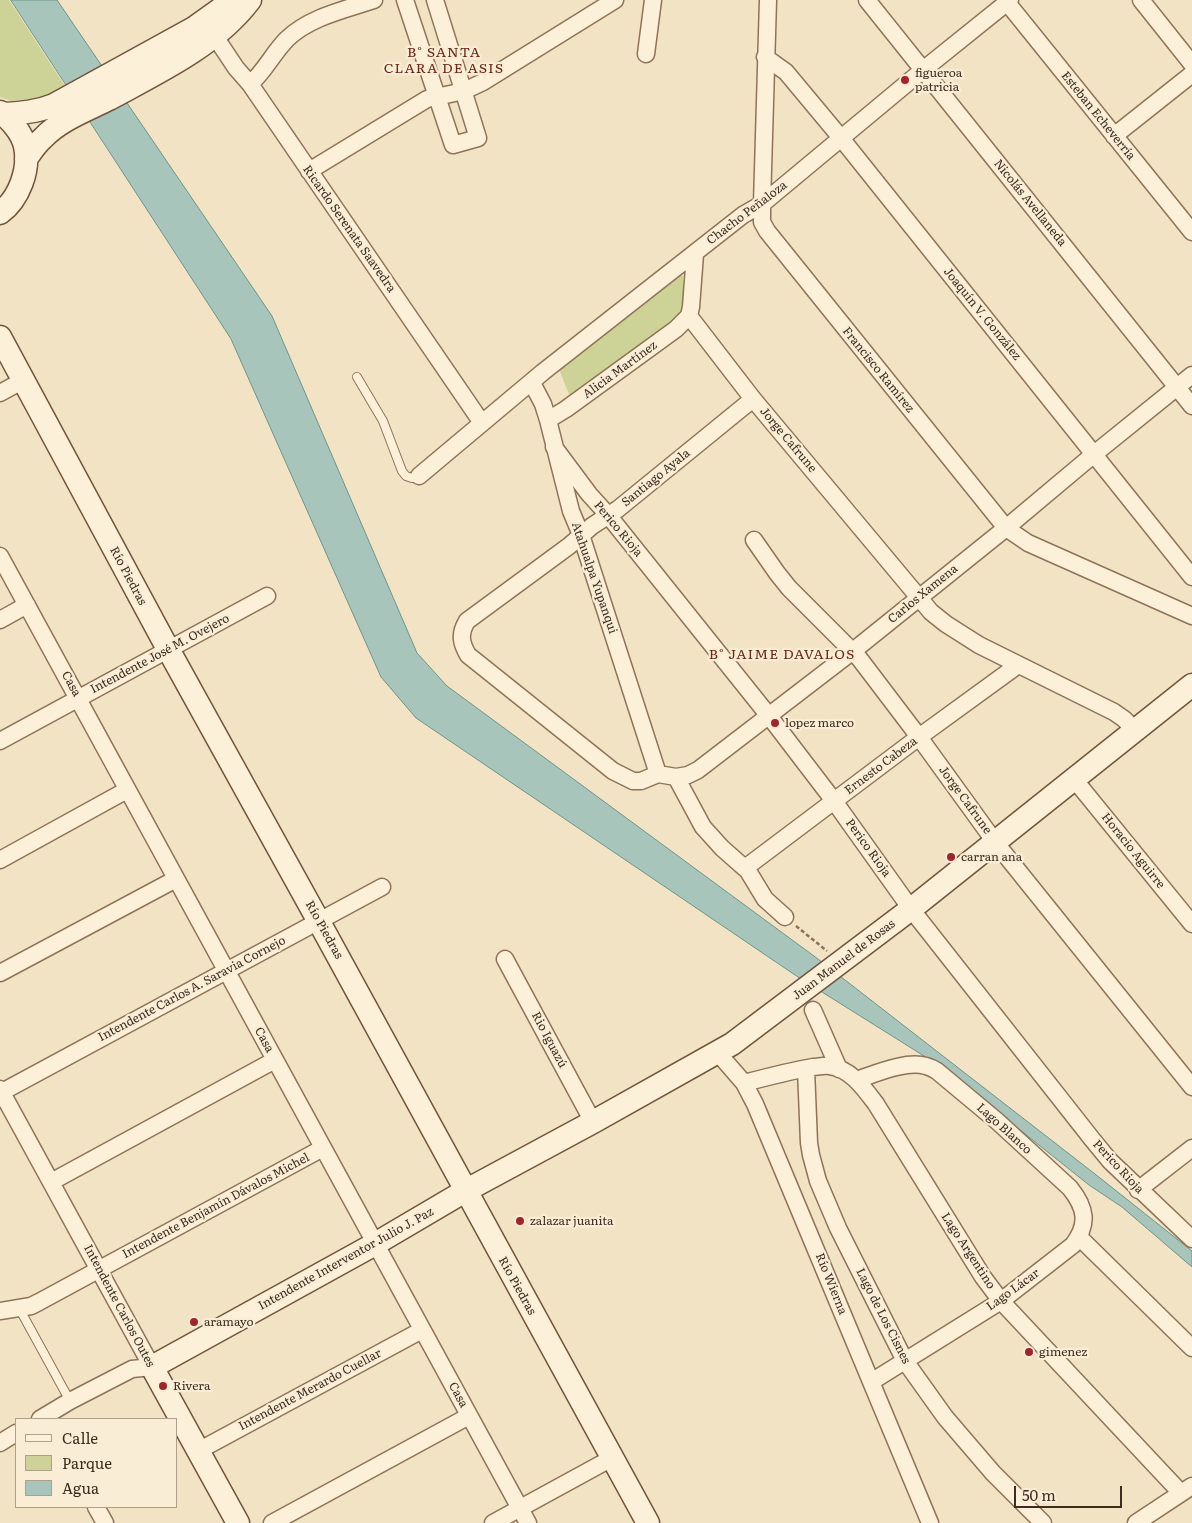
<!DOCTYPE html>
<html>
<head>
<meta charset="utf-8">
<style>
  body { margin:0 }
  #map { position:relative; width:1192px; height:1523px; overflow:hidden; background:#f2e3c5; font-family:Literata,serif }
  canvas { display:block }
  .legend { position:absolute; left:15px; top:1418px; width:162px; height:90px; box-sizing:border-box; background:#f9edd5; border:1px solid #aea08c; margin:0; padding:6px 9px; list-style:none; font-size:15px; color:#3e2c1e }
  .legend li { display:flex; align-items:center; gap:10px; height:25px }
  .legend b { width:25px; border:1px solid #aea08c }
  .scale { position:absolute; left:1014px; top:1486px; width:108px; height:22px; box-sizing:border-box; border:2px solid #3e2c1e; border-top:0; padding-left:6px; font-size:15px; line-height:18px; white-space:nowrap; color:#3e2c1e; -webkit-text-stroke:4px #f9edd5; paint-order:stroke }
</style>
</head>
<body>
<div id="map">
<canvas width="1192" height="1523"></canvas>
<ul class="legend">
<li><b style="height:6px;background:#fcf0d9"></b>Calle</li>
<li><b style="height:14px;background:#cdd297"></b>Parque</li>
<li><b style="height:14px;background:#a7c5bb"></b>Agua</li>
</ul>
<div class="scale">50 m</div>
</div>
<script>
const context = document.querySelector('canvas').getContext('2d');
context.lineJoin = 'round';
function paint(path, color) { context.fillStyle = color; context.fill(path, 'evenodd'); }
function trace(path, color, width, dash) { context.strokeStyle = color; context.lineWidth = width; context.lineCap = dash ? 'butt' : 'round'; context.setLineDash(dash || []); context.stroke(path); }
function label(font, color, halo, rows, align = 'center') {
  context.font = font + ' Literata,serif'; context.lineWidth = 4.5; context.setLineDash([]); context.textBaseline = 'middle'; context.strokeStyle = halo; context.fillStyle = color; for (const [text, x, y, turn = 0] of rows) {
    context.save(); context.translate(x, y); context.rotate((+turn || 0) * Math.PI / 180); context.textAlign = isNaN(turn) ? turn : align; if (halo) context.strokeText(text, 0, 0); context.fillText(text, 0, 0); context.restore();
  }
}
paint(new Path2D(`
  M0,0H9L65,86L45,98L11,101L0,97Z
  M678,275L683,276L684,307L678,318L570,397L559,369Z`), '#cdd297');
const water = new Path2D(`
  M11,0H57L272,316L417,653L447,686L818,959L1095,1174L1192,1251V1267L1122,1207L1089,1185L940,1066L798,977L416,718L381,677L231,339Z`);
paint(water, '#a7c5bb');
trace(water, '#6c9589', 1);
const lane = new Path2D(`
  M357,377L383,421L402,471L406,476L412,478L419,476
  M19,1308L70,1401`);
const street = new Path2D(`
  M405,0L453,145L478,138L435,0
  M768,0L762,204V222L767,231L1006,528L1028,543L1192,616
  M867,0L1192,406
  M1005,0L1192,232
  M1141,0L1192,64
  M214,35L236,68L250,84L482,423
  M646,54L653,0
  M765,57L786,72L841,138L1192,577
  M250,84C265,71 273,53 287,39C310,17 344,10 374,0
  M1114,136L1192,74
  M309,171L427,99L464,91L483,82L615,0
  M695,254L691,307L689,316L753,399L931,612L946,624L979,645L1114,712L1124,719L1136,731
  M532,383L543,404L548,420L571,511L581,535L658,774
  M0,393L22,381
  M753,399L618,509L592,526L569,546L467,621C459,634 461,643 468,655L613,771L633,781H641L658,774L676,777L688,775L698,770L853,651L1006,528L1093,455L1192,375
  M548,420L566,409L676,329L689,316
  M554,447L589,494L608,515L769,716L834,801L911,909L1092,1139L1110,1161L1192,1239
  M419,476L543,372L743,215L762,204L923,70L1010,0
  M754,540L777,573L789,588L859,658L919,737L995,842L1192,1087
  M0,556L528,1523
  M0,620L27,605
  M0,741L267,596
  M676,777L703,827L722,848L748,871L765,899L785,917
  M1074,779L1192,924
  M0,860L127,790
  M745,868L919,737L1018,665
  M505,959L593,1122
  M0,973L176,879
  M813,1010L839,1069
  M718,1053L744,1083L755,1104L930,1523
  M806,1069L809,1143L811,1155L818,1181L838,1228L905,1361L945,1417L993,1473L1043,1523
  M856,1080C875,1074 906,1060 926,1066C930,1067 934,1069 937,1071L997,1121L1070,1188C1086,1208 1089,1224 1073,1245L1001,1301L871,1382
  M744,1083C767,1077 790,1071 813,1067C818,1067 824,1065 829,1066C850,1068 864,1088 876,1104L983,1277L1001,1301L1181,1493
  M0,1089L152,1367L132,1369L70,1401L40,1419
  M2,1092L382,887
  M51,1182L275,1060
  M1138,1190L1192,1148
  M1079,1237L1192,1348
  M0,1311L31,1306L39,1302L323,1148
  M0,1443L16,1433
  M198,1451L422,1330
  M96,1507L105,1523
  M272,1523L469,1416
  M493,1523L612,1458
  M1136,1523L1192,1486`);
const secondary = new Path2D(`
  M0,112C11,120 22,133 25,146C30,170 19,199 0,213
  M3,114C21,113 37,112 54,105L194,28L233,0
  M26,159C31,152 36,144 43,138C60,120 87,110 109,99C159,72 215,46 250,0
  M0,337L168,649L318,920L648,1523
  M238,1523L152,1367L375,1244L465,1191L593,1122L732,1044L911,909L1192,685`);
trace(lane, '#8f7359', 10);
trace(street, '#8f7359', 19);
trace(secondary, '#71543c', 25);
trace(new Path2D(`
  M796,926L827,951`), '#8f7359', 2.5, [4, 2.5]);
trace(lane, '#fcf0d9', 8);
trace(street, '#fcf0d9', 16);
trace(secondary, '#fcf0d9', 22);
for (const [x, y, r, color] of [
  [905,80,5,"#a4232a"],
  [775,723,5,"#a4232a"],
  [951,857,5,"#a4232a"],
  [520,1221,5,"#a4232a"],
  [194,1322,5,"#a4232a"],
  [1029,1352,5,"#a4232a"],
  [163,1386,5,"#a4232a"]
]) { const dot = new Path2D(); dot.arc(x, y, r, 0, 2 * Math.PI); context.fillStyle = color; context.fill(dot); trace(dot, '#f9edd5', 2); }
label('12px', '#3e2c1e', '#f9edd5', [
  ["figueroa",915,73],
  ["patricia",915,87],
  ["lopez marco",785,723],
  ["carran ana",961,857],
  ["zalazar juanita",530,1221],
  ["aramayo",204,1322],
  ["gimenez",1039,1352],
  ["Rivera",173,1386]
], 'left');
label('12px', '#3e2c1e', '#f9edd5', [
  ["Esteban Echeverría",1098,116,51],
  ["Nicolás Avellaneda",1030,203,51],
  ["Chacho Peñaloza",747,213,-37],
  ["Ricardo Serenata Saavedra",349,229,55],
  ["Joaquín V. González",982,314,51],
  ["Alicia Martínez",620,370,-36],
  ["Francisco Ramírez",878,370,51],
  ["Jorge Cafrune",788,440,50],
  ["Santiago Ayala",656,478,-39],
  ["Perico Rioja",618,529,50],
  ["Río Piedras",128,576,62],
  ["Atahualpa Yupanqui",594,578,71],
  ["Carlos Xamena",923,594,-39],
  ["Intendente José M. Ovejero",160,654,-28],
  ["Casa",71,684,61],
  ["Ernesto Cabeza",881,766,-37],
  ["Jorge Cafrune",965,800,54],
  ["Perico Rioja",868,848,54],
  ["Horacio Aguirre",1133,851,51],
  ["Río Piedras",324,930,61],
  ["Juan Manuel de Rosas",844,960,-37],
  ["Intendente Carlos A. Saravia Cornejo",192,989,-28],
  ["Casa",264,1040,61],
  ["Rio Iguazú",549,1040,62],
  ["Lago Blanco",1004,1129,42],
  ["Perico Rioja",1118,1167,47],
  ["Intendente Benjamín Dávalos Michel",216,1206,-28],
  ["Lago Argentino",968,1251,57],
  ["Intendente Interventor Julio J. Paz",346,1259,-29],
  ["Río Wierna",831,1284,68],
  ["Río Piedras",517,1286,61],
  ["Lago Lácar",1013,1290,-36],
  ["Intendente Carlos Outes",119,1306,62],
  ["Lago de Los Cisnes",883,1316,63],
  ["Intendente Merardo Cuellar",310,1390,-28],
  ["Casa",458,1395,61]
]);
context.letterSpacing = '1px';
label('14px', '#6f2719', '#f9edd5', [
  ["B° SANTA",444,53],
  ["CLARA DE ASIS",444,69],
  ["B° JAIME DAVALOS",782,655]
]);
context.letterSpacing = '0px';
</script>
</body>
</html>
